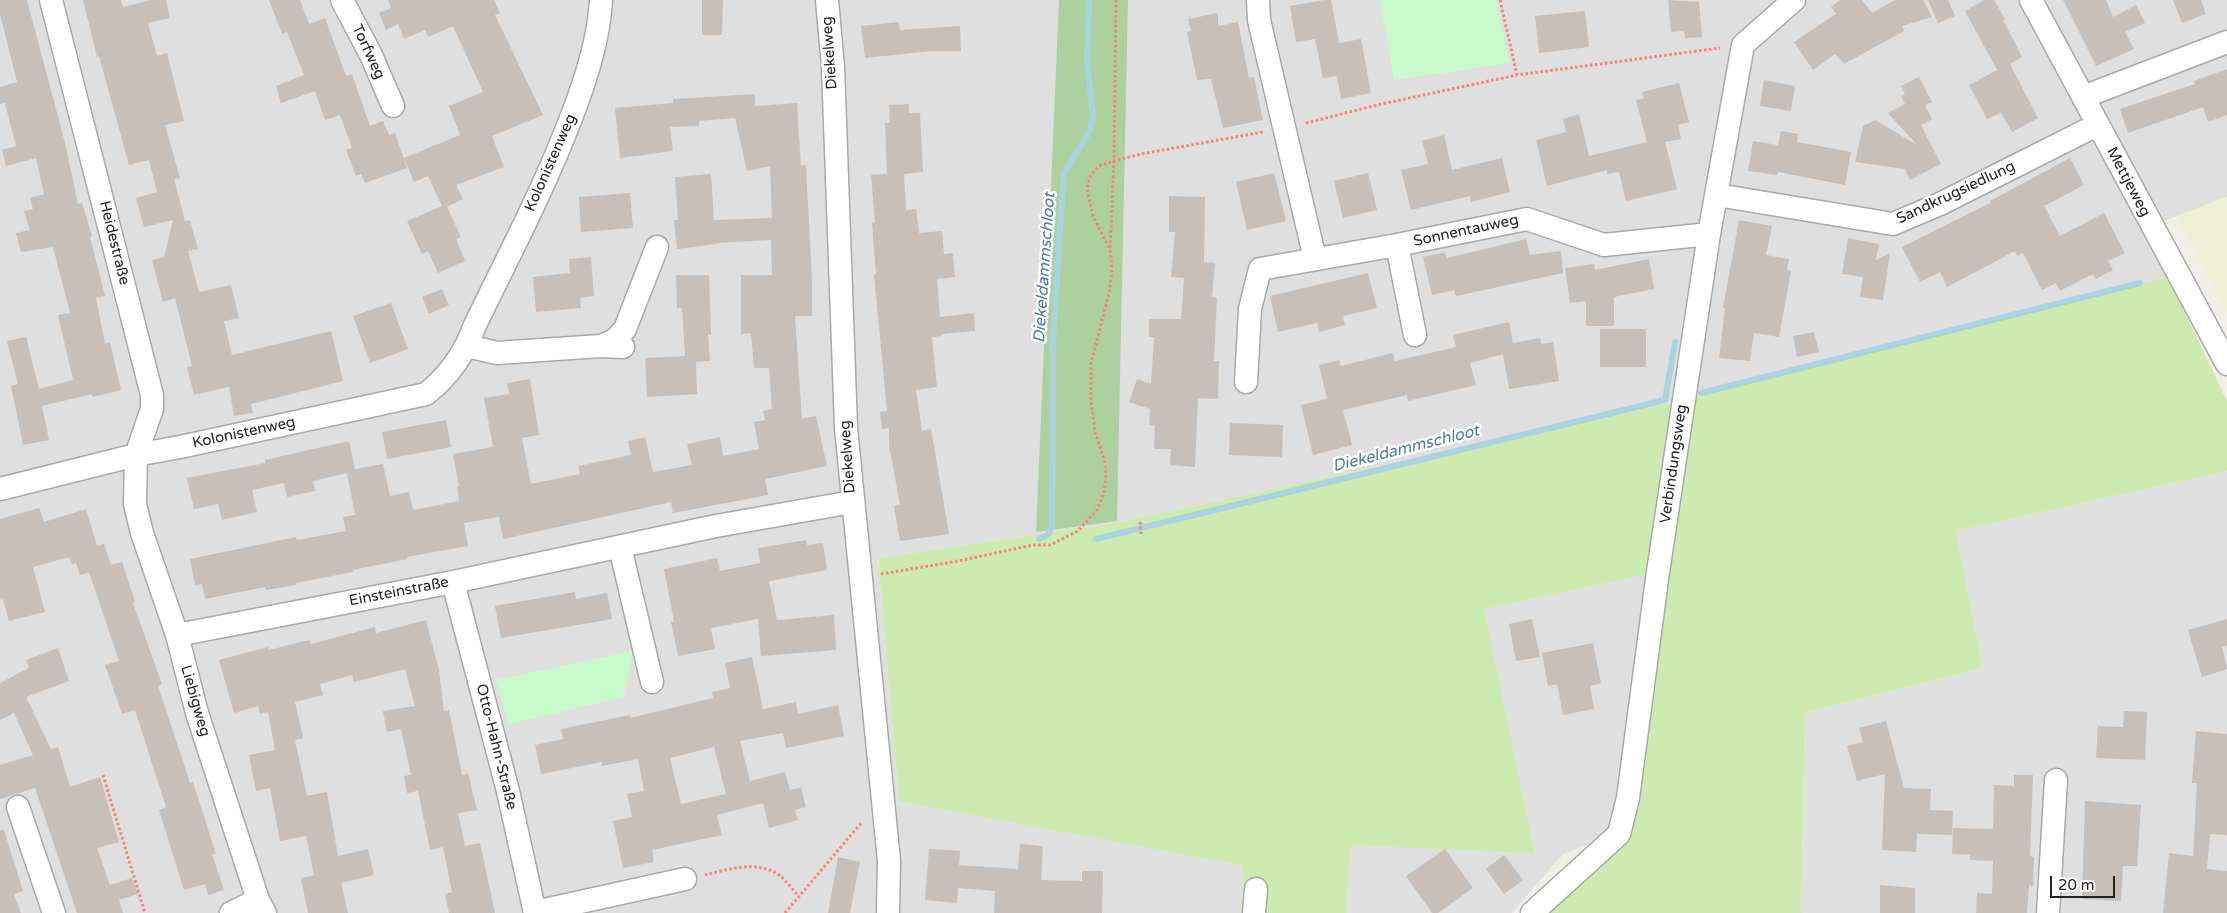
<!DOCTYPE html>
<html>
<head>
<meta charset="utf-8">
<style>
  body { margin:0 }
  #map { position:relative; width:2227px; height:913px; overflow:hidden; background:#f2efe9; font-family:"Varela Round",sans-serif }
  canvas { display:block }
  .scale { position:absolute; left:2050px; top:876px; width:65px; height:22px; box-sizing:border-box; border:2px solid #222; border-top:0; padding-left:6px; font-size:15px; line-height:18px; white-space:nowrap; color:#222; -webkit-text-stroke:4px #fff; paint-order:stroke }
</style>
</head>
<body>
<div id="map">
<canvas width="2227" height="913"></canvas>
<div class="scale">20 m</div>
</div>
<script>
const context = document.querySelector('canvas').getContext('2d');
context.lineJoin = 'round';
function paint(path, color) { context.fillStyle = color; context.fill(path, 'evenodd'); }
function trace(path, color, width, dash) { context.strokeStyle = color; context.lineWidth = width; context.lineCap = dash ? 'butt' : 'round'; context.setLineDash(dash || []); context.stroke(path); }
function label(font, color, halo, rows, align = 'center') {
  context.font = font + ' "Varela Round",sans-serif'; context.lineWidth = 5; context.setLineDash([]); context.textBaseline = 'middle'; context.strokeStyle = halo; context.fillStyle = color; for (const [text, x, y, turn = 0] of rows) {
    context.save(); context.translate(x, y); context.rotate((+turn || 0) * Math.PI / 180); context.textAlign = isNaN(turn) ? turn : align; if (halo) context.strokeText(text, 0, 0); context.fillText(text, 0, 0); context.restore();
  }
}
paint(new Path2D(`
  M0,0H2227V197L2143,229L2168,277L1684,400L1116,523L878,558L899,800L1243,866L1241,913H0Z
  M2227,471V913H1801L1805,713L1983,668L1956,531Z
  M1658,572L1619,834L1563,854L1512,913H1346L1351,845L1535,852L1483,609Z`), '#e0dfdf');
paint(new Path2D(`
  M2227,197V312L2176,216Z`), '#eef0d5');
paint(new Path2D(`
  M2168,277L2227,401V471L1956,531L1983,668L1805,713L1801,913H1532L1619,834L1658,572L1484,609L1535,853L1351,845L1346,913H1241L1243,866L899,801L878,558L1116,523L1684,400Z`), '#cdebb0');
paint(new Path2D(`
  M1059,0H1128L1117,521L1036,532Z`), '#add19e');
paint(new Path2D(`
  M1380,0H1496L1510,63L1394,80Z
  M633,651L624,697L509,724L496,680Z`), '#c8facc');
trace(new Path2D(`
  M1701,393L2140,283
  M1039,539L1048,535L1052,527L1053,344L1059,244L1064,173L1090,131L1093,115L1087,62L1089,0
  M1096,539L1665,400L1675,342`), '#aad3df', 6);
paint(new Path2D(`
  M0,0H27L65,143L78,204L82,203L92,236L90,237L105,296L96,298L105,344L110,342L121,390L93,397L92,394L42,406L49,440L23,445L11,386L18,384L7,341L26,337L39,389L73,380L58,315L70,313L53,247L21,252L16,233L30,230L24,211L33,209L30,198L44,194L36,158L6,166L2,150L16,146L5,103L0,104V87L17,82L0,14Z
  M83,0H121L123,7L151,0H166L170,18L148,23L157,56L167,53L184,121L165,125L180,178L174,179L185,221L190,220L198,249L188,251L199,292L231,285L239,318L224,321L232,355L331,331L343,381L251,404L253,413L234,416L229,387L194,395L187,367L192,366L175,298L163,302L152,260L164,257L173,220L144,227L136,198L157,192L149,160L129,165L99,56L97,57Z
  M269,0H300L309,24L325,18L346,76L352,74L370,126L383,121L389,135L395,133L407,168L365,183L361,174L356,176L346,150L352,148L340,115L325,120L315,91L281,103L276,86L304,75L287,32L282,34Z
  M388,0H494L500,13L495,15L543,115L492,136L504,167L456,185L463,199L447,207L461,237L456,239L465,261L438,273L428,251L422,254L407,221L442,206L428,176L414,182L404,158L460,135L449,106L483,92L453,26L428,37L425,30L404,39L398,24L386,30L379,13L391,8Z
  M702,0H723L722,35H702Z
  M1324,0H1331L1339,43L1361,39L1371,93L1341,99L1337,76L1323,78L1315,39L1296,42L1290,6Z
  M1668,0L1699,2L1702,37L1685,38L1684,31L1671,32Z
  M1840,0H1862L1872,13L1895,0H1923L1932,17L1902,26L1904,31L1844,64L1835,54L1813,70L1794,42L1836,14L1831,7Z
  M1928,0H1948L1955,16L1938,23Z
  M1984,0H1994L2005,19L2003,20L2022,57L2010,64L2038,118L2012,132L2001,113L1987,119L1969,85L1997,70L1965,11Z
  M2063,0H2106L2113,17L2136,5L2145,23L2125,32L2134,49L2096,66Z
  M2173,0H2201L2206,14L2182,23Z
  M1585,11L1589,47L1539,53L1535,16Z
  M1218,13V26L1238,22L1249,78L1254,77L1263,120L1223,128L1211,79L1197,80L1187,32L1191,31L1188,19Z
  M899,22L900,30L960,26L961,51H931L865,58L861,26Z
  M2227,69V115L2208,122L2203,107L2128,133L2120,109L2195,84L2194,81Z
  M1919,77L1932,102L1925,105L1932,119L1921,125L1941,164L1910,180L1905,169L1855,162L1863,126L1875,120L1917,145L1888,113L1905,104L1901,96L1905,94L1901,86Z
  M1764,80L1795,86L1791,111L1760,106Z
  M1679,83L1689,122L1678,125L1681,139L1665,142L1677,189L1626,201L1619,172L1607,174V170L1547,186L1536,140L1566,132L1563,119L1579,114L1589,156L1647,142L1636,100L1644,98L1642,92Z
  M755,94V106L797,103L801,166L806,165L812,282V316H795L802,419L816,416L827,466L765,479L768,495L673,513L671,502L503,539L499,517L464,523L468,546L407,557V559L353,570V572L296,583V585L266,590L265,587L205,599L202,584L195,585L190,559L296,537L297,540L346,531L343,517L355,515L347,473L313,481L315,491L287,497L284,483L252,490L257,512L222,520L218,504L194,509L187,478L265,463V460L349,441L355,469L383,464L390,496L409,492L413,510L459,501L457,487L459,486L453,454L493,447L484,398L509,394L507,383L530,379L539,435L522,438L531,484L580,474L578,466L631,455L628,441L645,437L653,472L692,465L687,444L720,437L723,456L759,449L754,422L765,420L763,411L772,409L769,368H754L751,333L741,334V275H772L771,240L717,243V244L677,249L674,220H678L675,177L711,174L714,220L772,218L770,166L747,171L735,118L699,121V126L670,127L673,151L620,158L615,108L673,103V99Z
  M909,104V113H920L923,172L904,174L906,210L916,209L919,233L942,231L944,254L953,253L955,277L937,279L940,317L974,313L975,331L941,334V336L932,337L937,387L916,390L922,431L931,429L949,534L900,541L894,506L900,505L889,445V428L882,429L880,412L887,411L874,275H876L872,223L875,222L871,175L887,174L885,123H890L889,105Z
  M1781,131L1798,134L1797,142L1851,152L1845,185L1778,172L1777,175L1748,171L1753,141L1778,145Z
  M1444,135L1452,170L1502,158L1510,192L1471,202L1470,196L1411,210L1401,170L1428,164L1422,141Z
  M2070,158L2084,185L2044,206L2060,236L2104,213L2125,253L2108,261L2113,270L2096,279L2093,274L2060,291L2056,283L2042,290L2023,253L2017,256L2015,251L1947,287L1940,272L1920,282L1902,247L1990,203V201Z
  M1274,173L1286,221L1247,230L1236,182Z
  M1368,173L1377,210L1343,218L1334,181Z
  M630,193L633,228L581,232L579,197Z
  M1169,196L1205,197L1204,262L1215,263L1212,297L1217,298L1214,361H1219L1218,399L1198,398L1195,467L1170,465L1171,449H1154L1155,426L1149,425L1150,409L1129,402L1137,379L1151,384L1154,337H1149V319H1181L1184,278L1171,277L1175,232H1169Z
  M1739,220L1772,226L1766,255L1789,259L1787,270L1791,271L1779,337L1754,333L1750,361L1719,358L1725,308H1723Z
  M1848,238L1879,244L1876,260L1890,253L1883,300L1860,297L1863,277L1842,274Z
  M1526,239L1530,255L1561,251L1563,273L1456,296L1454,290L1432,295L1423,257L1445,252L1447,258Z
  M591,257L594,296L580,298L581,308L536,312L533,277L570,273L569,259Z
  M1649,259L1654,289L1614,297V326H1586V301L1570,303L1565,268L1594,264L1595,270Z
  M1368,273L1377,308L1343,316L1345,325L1319,332L1317,323L1278,332L1270,296Z
  M676,275H709L711,335H708L710,361L696,362L697,394L647,397L645,358L685,356L682,308H677Z
  M442,289L449,305L429,314L422,297Z
  M391,303L408,349L370,363L353,316Z
  M1509,322L1513,343L1540,338L1541,344L1553,342L1559,381L1509,389L1503,354L1470,363L1476,385L1408,401L1407,395L1343,410L1352,445L1313,455L1301,405L1327,399L1319,365L1339,360L1341,366L1393,353L1395,361L1456,347L1453,335Z
  M1600,329H1646V367H1600Z
  M1814,332L1819,352L1797,357L1793,336Z
  M446,420L451,447L387,459L382,432Z
  M1230,423L1283,425L1282,457L1229,455Z
  M39,508L44,522L86,509L97,546L104,544L111,565L122,562L135,602L133,603L162,684L158,686L190,783L193,782L216,854H212L224,890L208,895L205,884L184,890L159,810L166,807L135,710L122,714L105,665L119,661L89,572L80,575L76,563L72,565L69,557L33,567L45,612L9,621L3,599L0,600V519Z
  M806,540L807,545L823,543L827,570L769,581L777,620L834,615L836,650L761,656L758,619L711,628L715,649L678,656L671,622H674L664,569L717,558L720,571L760,563L758,548Z
  M575,592L576,599L607,593L612,619L501,638L495,606Z
  M1532,619L1540,657L1516,661L1509,624Z
  M2227,619V646L2222,647L2227,669L2202,677L2188,630Z
  M426,620L439,670L444,711L449,710L462,775L468,773L477,810L458,813L465,846L480,843L495,913H449L445,894L452,892L443,847L430,850L418,791L407,793L404,776L411,775L401,729L387,732L383,711L415,706L405,669L354,682L352,675L320,684L323,695L295,702L303,738L295,740L307,796L327,792L338,856L368,849L374,875L341,883L348,913H308L301,878L314,875L306,836L280,841L270,788L256,791L249,755L275,750L268,712L260,714L258,706L234,713L219,660L268,647L269,650L309,640L311,644L375,627L376,633Z
  M1593,643L1601,683L1590,686L1594,709L1563,715L1557,684L1548,686L1542,653Z
  M58,648L69,681L26,697L51,749L58,747L70,787L100,777L119,842L97,848L110,885L132,878L138,894L119,900L123,913H77L35,788L0,799V765L33,755L14,713L0,720V683L29,668L26,660Z
  M752,657L763,709L796,702L798,714L838,705L844,736L786,748L783,733L740,741L750,781L785,772L790,790L801,787L806,807L795,810L798,820L769,828L763,803L717,815L722,835L652,850L654,862L623,868L613,821L632,817L627,794L644,791L638,759L602,766V762L541,774L535,745L563,739L561,729L630,715V718L713,698L712,692L730,688L725,663ZM714,747L726,794L681,804L670,758Z
  M2124,711L2147,712L2145,760L2096,758L2098,726L2123,727Z
  M1886,721L1904,788L1931,789L1930,810L1953,811L1952,835L1917,834L1916,852L1882,850L1885,774L1857,781L1847,746L1863,742L1859,728Z
  M2196,731L2227,734V835L2210,834L2207,869L2227,871V913H2163L2169,853L2193,856L2197,783H2192Z
  M2014,775H2033L2030,856L2034,857L2033,886L2029,885L2027,913H1976L1977,893L1992,894L1993,861L1970,860V855L1952,854L1953,828L1993,829L1994,785L2014,786Z
  M2085,801L2141,805L2137,866H2123L2121,901L2082,899Z
  M0,830H4L23,891L14,894L21,913H0Z
  M1020,844L1043,846L1041,880L1082,881V871H1103L1102,913H994L995,891L958,888L957,903L925,900L929,849L960,851L959,865L1018,869Z
  M1445,849L1473,888L1438,913H1432L1406,876Z
  M1504,855L1523,880L1504,894L1486,869Z
  M838,857L860,862L850,913H828Z
  M1880,885L1915,888V913H1880Z`), '#c7bfb8');
const minor = new Path2D(`
  M51,0L152,395V409L136,455L135,504L142,533L177,635L197,713L258,900L265,913
  M342,0L371,55L393,106
  M827,0L833,67L846,428L889,861L888,913
  M1258,0L1259,20L1315,259
  M2031,0L2227,364
  M2083,97L2227,42
  M1717,195L1893,224L1940,204L2097,125
  M1397,245L1415,335
  M467,346L497,353L601,346L623,347
  M601,346L615,340L625,329L657,247
  M1246,382L1250,309L1260,269L1397,245L1527,219L1604,245L1709,234
  M0,489L136,455L180,447L426,394C449,376 465,353 475,325C508,257 544,189 571,118C586,80 599,40 601,0
  M620,547L652,682
  M453,582L508,791L535,913
  M177,635L453,582L716,526L852,502
  M18,807L54,913
  M535,912L685,879
  M231,913L258,900
  M1254,913L1256,889
  M1532,913L1619,834L1628,798L1658,572L1709,234L1743,45L1794,0
  M2048,913L2056,780`);
trace(minor, '#a9a9a9', 25);
trace(new Path2D(`
  M1116,0L1114,161L1141,154L1263,132
  M1500,0L1517,75
  M1306,123L1377,105L1517,75L1720,48
  M1140,522L1141,534
  M881,574L958,561L1033,545H1050L1078,531L1097,510L1104,493L1106,474L1104,458L1095,432L1091,401V363L1110,289L1112,269L1110,250L1093,216L1087,189L1090,176L1099,166L1114,161L1110,250
  M103,775L145,913
  M705,875C728,869 758,860 779,875C786,880 792,889 798,895
  M785,913L862,822`), '#fa8072', 3, [2.5, 2.5]);
trace(minor, '#fff', 22);
label('15px', '#222', '#fff', [
  ["Torfweg",368,52,65],
  ["Diekelweg",830,53,-94],
  ["Kolonistenweg",551,163,-66],
  ["Mettjeweg",2128,182,62],
  ["Sandkrugsiedlung",1956,193,-25],
  ["Sonnentauweg",1466,231,-12],
  ["Heidestraße",114,243,76],
  ["Kolonistenweg",244,433,-12],
  ["Diekelweg",848,457,-94],
  ["Verbindungsweg",1674,464,-82],
  ["Einsteinstraße",399,592,-11],
  ["Liebigweg",195,701,74],
  ["Otto-Hahn-Straße",496,747,76]
]);
label('italic 16px', '#4a7aab', '#fff', [
  ["Diekeldammschloot",1045,268,-86],
  ["Diekeldammschloot",1406,449,-14]
]);
</script>
</body>
</html>
